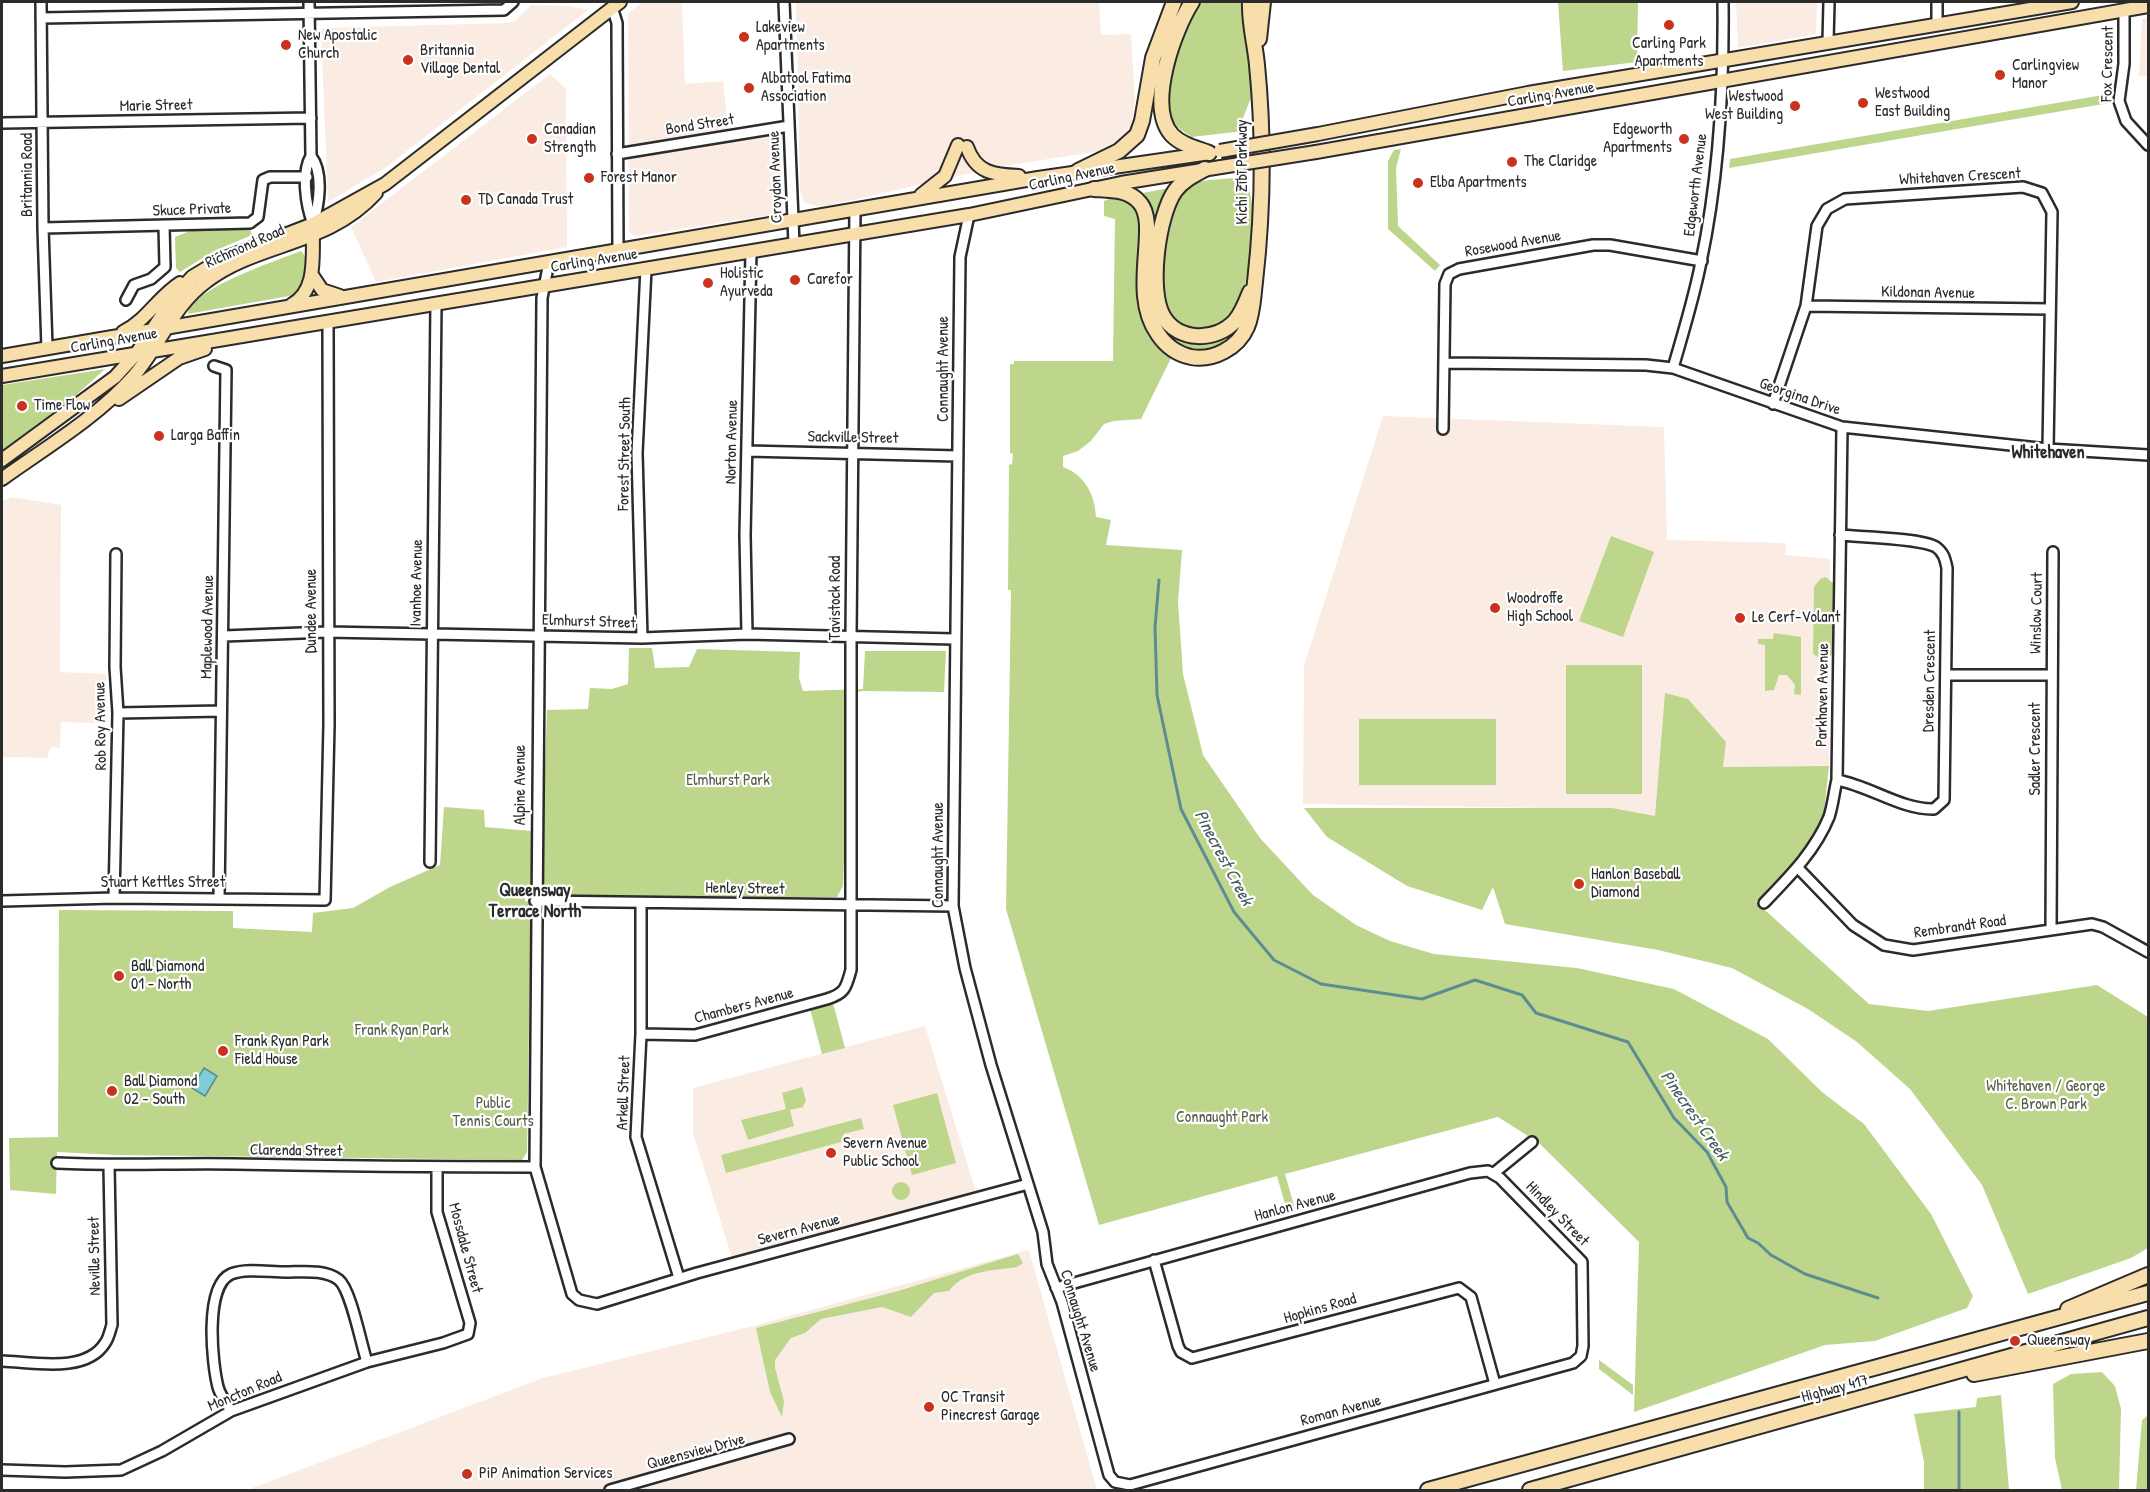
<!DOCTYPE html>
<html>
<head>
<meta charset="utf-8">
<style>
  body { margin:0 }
  #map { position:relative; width:2150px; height:1492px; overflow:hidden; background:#fff; font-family:"Patrick Hand",sans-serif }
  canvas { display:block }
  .frame { position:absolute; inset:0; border:3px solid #2b2b2b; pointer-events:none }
</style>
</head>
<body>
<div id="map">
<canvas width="2150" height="1492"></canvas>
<div class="frame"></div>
</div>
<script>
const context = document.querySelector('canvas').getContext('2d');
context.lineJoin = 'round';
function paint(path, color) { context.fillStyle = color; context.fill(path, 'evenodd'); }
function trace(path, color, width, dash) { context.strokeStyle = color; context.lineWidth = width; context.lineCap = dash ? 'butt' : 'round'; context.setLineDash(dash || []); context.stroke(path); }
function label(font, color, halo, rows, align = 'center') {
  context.font = font + ' "Patrick Hand",sans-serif'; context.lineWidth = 4.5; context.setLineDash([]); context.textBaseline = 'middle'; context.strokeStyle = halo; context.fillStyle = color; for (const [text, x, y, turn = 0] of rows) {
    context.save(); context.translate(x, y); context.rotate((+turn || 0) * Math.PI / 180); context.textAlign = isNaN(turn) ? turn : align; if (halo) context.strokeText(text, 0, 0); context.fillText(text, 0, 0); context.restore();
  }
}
paint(new Path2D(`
  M643,2H682L685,84L723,81L728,129L780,123L783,213L636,236L629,232L628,13Z
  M796,2H1099L1101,35L1131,34L1135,101L1130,132L1120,142L1100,151L998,167L821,207L805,203L800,192Z
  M1736,2H1817L1816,34L1738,48Z
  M531,5L570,6L588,10L385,168L328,202L321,31L323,28L507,23L515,21Z
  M2148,18V76H2139L2142,19Z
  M550,74L566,89L567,247L376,282L351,227Z
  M1383,416L1664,427L1667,540L1786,543L1785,555L1830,559L1829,766L1723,767L1666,693L1655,817L1548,808L1303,804L1304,666Z
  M12,497L61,505L60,672L106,674L105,713H97L96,723L61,722L60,748L51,747L47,758L2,757V501Z
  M925,1026L976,1192L732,1258L693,1133V1088Z
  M1029,1250L1097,1490H247L543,1378L753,1326Z`), '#fbece3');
paint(new Path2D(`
  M1200,2H1245L1252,95L1243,118V131L1192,137C1181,130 1171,124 1168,111C1163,93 1176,41 1184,24C1188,16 1195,9 1200,2Z
  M1558,2H1638L1637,62L1563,71Z
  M2109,94V103L1729,168L1730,159Z
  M1401,149L1396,168L1398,226L1440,265L1435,271L1388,229V161L1394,150Z
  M1247,177C1249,189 1252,201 1253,213C1256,237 1249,263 1245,286C1242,299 1245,315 1240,327C1230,352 1199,356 1177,346L1141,419L1114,421L1104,424L1091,441L1078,451L1063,456V467C1085,475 1095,495 1096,517L1111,520L1106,545L1182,550L1178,602L1183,674L1203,755L1260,838L1313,895L1356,925L1390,941L1434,954L1577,968L1674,989L1768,1039L1822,1092L1864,1124L1931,1214L1973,1296L1967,1308L1875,1341L1825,1345L1634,1412L1639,1242L1539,1143L1498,1117L1285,1174L1295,1209L1287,1211L1277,1176L1099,1225L1006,909L1011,590H1008L1009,465L1012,464L1013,454L1010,453V364H1014V361H1113L1115,219L1104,216V201L1114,197L1127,200L1143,193L1209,180Z
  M249,225L252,235L214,251L180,272L176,268L175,237L192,230Z
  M301,251L305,256V283L300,294L188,314C192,288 276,261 301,251Z
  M105,369L74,397L2,450V385Z
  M1611,536L1654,552L1623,637L1579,621Z
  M1826,577L1834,584L1833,653L1829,658L1823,660L1813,654L1814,587L1820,579Z
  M1774,633L1801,637V695L1794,694L1795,685L1787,675H1779L1774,690L1765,691V645L1758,644V639H1773Z
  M629,648H652L655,668L689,667L697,649L800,652L799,678L803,691L863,689L865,651H946L944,692L862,691L845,695L846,806L843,886L837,897H563L559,892L525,891V901L530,902L531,906L527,1152L522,1160L117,1155L57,1152L56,1194L10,1190L9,1138L58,1137L59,910L233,911V928L312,932L313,913L353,908L390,887L440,865L444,807L484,810L485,827L543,832L547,710L588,709L590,688L612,689L628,684Z
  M1566,665H1642V794H1566Z
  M1665,693L1688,699L1726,742L1723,767L1829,766L1824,812L1803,853L1756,902L1869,1004L1928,1011L2097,985L2148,1017V1248L2131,1258L2028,1294L1982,1185L1910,1089L1857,1042L1808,1009L1732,968L1658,950L1505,924L1493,887L1482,910L1407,886L1327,837L1304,808H1612L1655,816Z
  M1359,719H1496V785H1359Z
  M833,1003L845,1048L822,1054L810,1009Z
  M802,1087L806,1100L803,1107L790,1110L794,1126L748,1140L741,1120L786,1109L782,1093Z
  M937,1093L956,1163L912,1175L893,1105Z
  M861,1118L864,1129L843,1134L845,1141L726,1173L721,1155Z
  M892 1191a9 9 0 1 1 18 0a9 9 0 1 1-18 0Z
  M1018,1254L1023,1263L1017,1267C992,1271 965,1270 949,1291L934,1293L911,1317L882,1307L821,1319L805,1333L791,1338L775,1360V1368L784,1401L782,1417L770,1392L756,1328L898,1291Z
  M1599,1360L1633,1385V1395L1599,1369Z
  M2102,1372L2115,1386L2121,1409L2119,1490H2062L2055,1458L2053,1384L2071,1374Z
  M2001,1395L2009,1490H1924V1462L1914,1414L1976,1407L1977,1398Z
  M2148,1415V1490H2136L2142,1420Z`), '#bed68c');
const water = new Path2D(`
  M204,1068L217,1076L205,1096L192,1088Z`);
paint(water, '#7dcfd5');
trace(water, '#5c8d91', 1.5);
trace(new Path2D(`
  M1159,580L1155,627L1157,695L1181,809L1234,912L1274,960L1321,984L1422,999L1475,980L1522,995L1536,1013L1628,1042L1674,1118L1707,1152L1726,1187L1727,1202L1748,1238L1758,1243L1771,1255L1805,1274L1878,1298
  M1959,1412V1490`), '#5c8d91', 3);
const minor = new Path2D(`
  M41,2L43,228L47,348
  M309,2L311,156C301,173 306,206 313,224
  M784,2L794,244
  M1937,2V24
  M612,7L617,23L618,250
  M2124,10V64L2119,101L2126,121L2148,145
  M41,18L504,10L513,2
  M1828,42L1829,2
  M2,123L311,118
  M617,154L789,126
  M311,156C324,173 319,205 313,224
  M969,215L960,257L953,906L965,968L991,1065L1043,1232L1047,1264L1062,1302L1109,1475L1115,1482L1130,1485L1573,1363L1581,1356L1583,1346L1582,1262L1500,1178L1488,1171L1470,1173L1056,1288
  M43,228L250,223L258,217L263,180L270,177H307
  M549,262L542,298L535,1167L572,1294L579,1300L597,1304L697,1273L1028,1184
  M126,300L134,285L151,279L165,267L164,226
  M1806,306L2050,309
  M1446,363L1646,365L1673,368L1842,427L2048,449L2148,455
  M214,366L226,370L219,898
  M1673,368C1683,333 1694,298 1701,262C1719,177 1724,88 1723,2
  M1773,404L1806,306L1817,226L1827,209L1845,199L2023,187L2042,193L2052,212L2048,449
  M1443,429L1445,284L1449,274L1459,269L1593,245H1610L1702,261
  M747,451L958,456
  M747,634L745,535L751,251
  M224,636L327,632L642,638L747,634L954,639
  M642,638L637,453L646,269
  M1946,675H2051
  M118,713L221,711
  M1837,780C1870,786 1902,810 1934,809L1944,800L1947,568C1945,559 1944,553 1936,547C1921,538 1860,537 1840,535
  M430,862L436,304
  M1798,868L1853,925L1884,945L1913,950L2092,924L2103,927L2148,952
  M114,898L118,713L115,667L116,554
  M2,901L114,898L325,900L329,725L328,323
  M535,901L953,906
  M641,903V1034L636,1137L679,1278
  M1764,903C1790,876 1815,851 1829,817C1833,805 1834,792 1837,780L1842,427
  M2051,929L2053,552
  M641,1034L695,1035L827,999C846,993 846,987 851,970V636L855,209
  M57,1163C116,1166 175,1163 234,1164C335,1166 435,1167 535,1167
  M1494,1173L1532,1142
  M1154,1260L1178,1346L1181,1352L1192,1358L1459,1288L1471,1297L1495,1384
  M2,1361C32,1362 86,1374 105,1343C109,1338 110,1330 112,1325L109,1166
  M231,1411C227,1404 220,1395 218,1387C212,1363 204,1286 231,1274C246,1268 269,1272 286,1272C302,1272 325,1269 339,1280C351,1290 361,1344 367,1362
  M2,1470L65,1472L121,1470L162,1451L231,1411L367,1362L443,1343L468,1334L470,1323L437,1212V1169
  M610,1490L789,1439`);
const major = new Path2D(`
  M1318,134L1528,93L2072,2
  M967,147C976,173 994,175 1019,176
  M1316,152L2148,6
  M921,195L945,176L958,145
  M312,275L322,290L340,296
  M291,305C318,291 312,255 313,229
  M123,332C146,321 158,297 180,283
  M2,356L1038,178L1210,153
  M2,376L969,215L1121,183L1221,167
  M119,399L179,358L205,349
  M2,460L115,377L136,354L174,297L192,277L220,260L313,224L385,184L620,2
  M2,479C45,448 96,418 132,378C160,347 172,306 207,281C259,242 328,246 376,193`);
const highway = new Path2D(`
  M1192,2C1174,30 1146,106 1172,135C1182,145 1196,148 1209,153
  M1259,39L1263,2
  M1205,169C1194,175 1182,181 1175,191C1158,215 1148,290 1163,316C1178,342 1216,342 1235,321C1242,313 1246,302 1250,292
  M1078,171L1119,151L1137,135L1142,121L1153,58L1174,2
  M1094,189C1110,190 1129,189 1140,203C1160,226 1128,293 1158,334C1166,346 1177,354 1191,357C1213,361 1238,348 1247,327C1253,313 1253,298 1255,282C1263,211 1264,136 1257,65C1255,43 1249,23 1250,2
  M2068,1309L2148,1275
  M1974,1374L2148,1341
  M1428,1490L2148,1293
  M1530,1490L2148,1318`);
trace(minor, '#2b2b2b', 14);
trace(major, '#2b2b2b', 16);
trace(highway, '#2b2b2b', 18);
trace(minor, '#fff', 9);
trace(major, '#f8deab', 12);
trace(highway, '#f8deab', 14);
const majorBridge = new Path2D(`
  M1220,151L1318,134
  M1221,167L1316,152`);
trace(majorBridge, '#2b2b2b', 16, []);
trace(majorBridge, '#f8deab', 12);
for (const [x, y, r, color] of [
  [1669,25,6,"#c8321e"],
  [744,37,6,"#c8321e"],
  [286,45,6,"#c8321e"],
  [408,60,6,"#c8321e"],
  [2000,75,6,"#c8321e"],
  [749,88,6,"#c8321e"],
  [1863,103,6,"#c8321e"],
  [1795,106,6,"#c8321e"],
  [532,139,6,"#c8321e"],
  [1684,139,6,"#c8321e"],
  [1512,162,6,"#c8321e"],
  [589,178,6,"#c8321e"],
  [1418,183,6,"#c8321e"],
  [466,200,6,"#c8321e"],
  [795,280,6,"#c8321e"],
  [708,283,6,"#c8321e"],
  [22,406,6,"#c8321e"],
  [159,436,6,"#c8321e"],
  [1495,608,6,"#c8321e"],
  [1740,618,6,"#c8321e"],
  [1579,884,6,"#c8321e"],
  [119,976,6,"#c8321e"],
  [223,1051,6,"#c8321e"],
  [112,1091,6,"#c8321e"],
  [831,1153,6,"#c8321e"],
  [2015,1341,6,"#c8321e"],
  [929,1407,6,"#c8321e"],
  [467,1474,6,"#c8321e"]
]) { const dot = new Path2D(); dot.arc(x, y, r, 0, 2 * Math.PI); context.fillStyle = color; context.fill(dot); trace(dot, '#fff', 2); }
label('16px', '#2b2b2b', '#fff', [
  ["Lakeview",756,28],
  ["Apartments",756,46],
  ["New Apostalic",298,36],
  ["Church",298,54],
  ["Carling Park",1669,44,"center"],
  ["Apartments",1669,62,"center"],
  ["Britannia",420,51],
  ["Village Dental",420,69],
  ["Carlingview",2012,66],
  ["Manor",2012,84],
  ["Albatool Fatima",761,79],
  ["Association",761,97],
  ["Westwood",1875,94],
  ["East Building",1875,112],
  ["Westwood",1783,97,"right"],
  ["West Building",1783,115,"right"],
  ["Canadian",544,130],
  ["Strength",544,148],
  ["Edgeworth",1672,130,"right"],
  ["Apartments",1672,148,"right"],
  ["The Claridge",1524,162],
  ["Forest Manor",601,178],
  ["Elba Apartments",1430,183],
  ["TD Canada Trust",478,200],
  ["Holistic",720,274],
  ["Ayurveda",720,292],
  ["Carefor",807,280],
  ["Time Flow",34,406],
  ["Larga Baffin",171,436],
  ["Woodroffe",1507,599],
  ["High School",1507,617],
  ["Le Cerf-Volant",1752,618],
  ["Hanlon Baseball",1591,875],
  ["Diamond",1591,893],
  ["Ball Diamond",131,967],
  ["01 - North",131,985],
  ["Frank Ryan Park",235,1042],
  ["Field House",235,1060],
  ["Ball Diamond",124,1082],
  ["02 - South",124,1100],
  ["Severn Avenue",843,1144],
  ["Public School",843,1162],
  ["Queensway",2027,1341],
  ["OC Transit",941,1398],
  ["Pinecrest Garage",941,1416],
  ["PiP Animation Services",479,1474]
], 'left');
label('16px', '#2b2b2b', '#fff', [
  ["Fox Crescent",2108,64,-89],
  ["Carling Avenue",1551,95,-10],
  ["Marie Street",156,106,-1],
  ["Bond Street",700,125,-9],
  ["Kichi Zībī Parkway",1243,172,-90],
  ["Britannia Road",28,175,-90],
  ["Croydon Avenue",776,177,-92],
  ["Carling Avenue",1072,177,-12],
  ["Whitehaven Crescent",1960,177,-3],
  ["Edgeworth Avenue",1696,185,-83],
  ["Skuce Private",192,210,-2],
  ["Rosewood Avenue",1513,244,-10],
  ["Richmond Road",245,247,-24],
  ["Carling Avenue",594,261,-9],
  ["Kildonan Avenue",1928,293,1],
  ["Carling Avenue",114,341,-10],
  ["Connaught Avenue",944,369,-90],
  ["Georgina Drive",1800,397,19],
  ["Sackville Street",853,438,1],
  ["Norton Avenue",732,442,-89],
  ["Forest Street South",625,454,-89],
  ["Ivanhoe Avenue",417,583,-89],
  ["Tavistock Road",836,598,-90],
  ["Dundee Avenue",312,611,-90],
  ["Winslow Court",2037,613,-89],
  ["Elmhurst Street",589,622,2],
  ["Maplewood Avenue",208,627,-89],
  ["Dresden Crescent",1930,681,-89],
  ["Parkhaven Avenue",1823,695,-89],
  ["Rob Roy Avenue",101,726,-91],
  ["Sadler Crescent",2036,749,-90],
  ["Alpine Avenue",521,785,-90],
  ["Connaught Avenue",939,855,-90],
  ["Stuart Kettles Street",163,883],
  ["Henley Street",745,889,1],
  ["Rembrandt Road",1960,927,-8],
  ["Chambers Avenue",744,1006,-15],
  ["Arkell Street",624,1093,-88],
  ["Clarenda Street",296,1151,1],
  ["Hanlon Avenue",1295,1206,-15],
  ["Hindley Street",1557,1214,46],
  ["Severn Avenue",799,1230,-15],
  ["Mossdale Street",465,1248,75],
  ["Neville Street",95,1256,-91],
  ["Hopkins Road",1320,1309,-16],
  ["Connaught Avenue",1080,1321,73],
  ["Highway 417",1835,1389,-15],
  ["Moncton Road",245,1392,-23],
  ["Roman Avenue",1341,1411,-15],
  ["Queensview Drive",696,1452,-15]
]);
label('16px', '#575e48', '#fff', [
  ["Elmhurst Park",728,781],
  ["Frank Ryan Park",402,1031],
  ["Whitehaven / George",2046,1087],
  ["C. Brown Park",2046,1105],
  ["Public",493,1104],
  ["Tennis Courts",493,1122],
  ["Connaught Park",1222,1118]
]);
label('bold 18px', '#2b2b2b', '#fff', [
  ["Whitehaven",2048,453],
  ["Queensway",535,891],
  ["Terrace North",535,912]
]);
label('italic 18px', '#445c5e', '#fff', [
  ["Pinecrest Creek",1223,858,62],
  ["Pinecrest Creek",1694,1116,55]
]);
</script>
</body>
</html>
